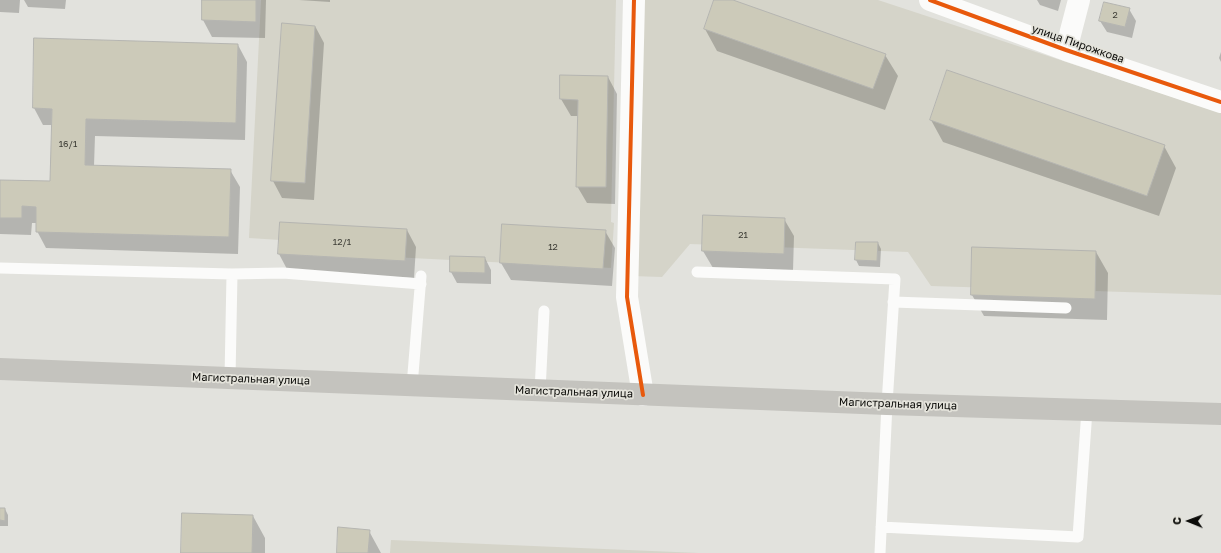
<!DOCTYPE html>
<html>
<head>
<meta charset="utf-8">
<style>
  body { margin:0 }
  #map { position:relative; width:1221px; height:553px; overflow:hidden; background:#e2e2dd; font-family:"Golos Text",sans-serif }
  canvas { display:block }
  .north { position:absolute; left:1169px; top:501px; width:40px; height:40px; -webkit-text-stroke:3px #e4e3db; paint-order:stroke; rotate:271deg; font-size:11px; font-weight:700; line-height:16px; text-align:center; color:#0c0c09 }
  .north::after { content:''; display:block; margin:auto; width:14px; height:18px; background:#0c0c09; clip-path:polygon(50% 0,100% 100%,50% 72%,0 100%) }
</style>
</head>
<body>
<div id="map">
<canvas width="1221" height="553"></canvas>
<div class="north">С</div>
</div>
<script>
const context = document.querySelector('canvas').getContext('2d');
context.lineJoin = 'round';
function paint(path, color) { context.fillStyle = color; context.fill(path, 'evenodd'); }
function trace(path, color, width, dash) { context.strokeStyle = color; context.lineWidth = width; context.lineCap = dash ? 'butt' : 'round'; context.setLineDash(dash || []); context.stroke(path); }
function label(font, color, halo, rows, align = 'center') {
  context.font = font + ' "Golos Text",sans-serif'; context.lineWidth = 3.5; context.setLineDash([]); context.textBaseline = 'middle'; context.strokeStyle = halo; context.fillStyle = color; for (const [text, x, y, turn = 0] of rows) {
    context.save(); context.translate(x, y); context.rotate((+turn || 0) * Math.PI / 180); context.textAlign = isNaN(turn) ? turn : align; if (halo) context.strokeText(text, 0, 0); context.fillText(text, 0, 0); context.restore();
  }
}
paint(new Path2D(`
  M261,0H616L611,222L614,223L611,268L391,257L390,247L249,238Z
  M642,0H878L1221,113V295L931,286L908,252L690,244L662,277L631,276Z
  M391,540L699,553H390Z`), '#d5d4c9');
paint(new Path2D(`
  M0,0H20L19,13L0,12Z
  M24,0H66L65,9L28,7Z
  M203,0H266L265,38L212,37L203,20Z
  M299,0H330V2Z
  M715,0H730L885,55L898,76L885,110L717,51L705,29Z
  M1037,0H1061L1058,11L1040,5Z
  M1129,9L1136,21L1132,38L1107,32L1100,21Z
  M315,26L324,43L314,200L282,198L273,181Z
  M238,45L247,62L245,140L95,136L94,166L230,170L240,187L238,254L46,248L37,231V223H32L31,235L0,234V181L51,182L52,125H43L34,108Z
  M1221,52V62L1219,58Z
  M608,77L617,94L615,204L587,203L577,186L579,116H571L561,99Z
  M931,120L1164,146L1176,168L1159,216L943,142Z
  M784,219L794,236L793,271L713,268L703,251Z
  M407,230L416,247L414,278L288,271L279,254Z
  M605,231L615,248L612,286L511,280L501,263Z
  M857,243H878L881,249L880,267L859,266L856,260Z
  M1096,252L1108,273L1107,320L984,316L972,295Z
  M485,258L491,270V284L457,283L451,272Z
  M0,509H5L8,515V526H0Z
  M253,516L265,538V553H182Z
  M369,531L381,553H338Z`), '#0003');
const building = new Path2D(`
  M202,0H256V22L202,20Z
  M714,0H733L886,54L873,89L704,29Z
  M1104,2L1130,8L1125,27L1099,21Z
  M282,23L315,26L305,183L271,181Z
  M34,38L238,44L236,123L86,119L85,165L231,169L229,237L36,232V207L22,206V218H0V180L50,181L52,109L33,108Z
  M947,70L1165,145L1147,196L930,120Z
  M560,75L608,76L606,187H576L578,100L560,99Z
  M703,215L785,218L784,254L702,251Z
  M280,222L407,229L405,261L278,254Z
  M502,224L606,230L603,269L500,263Z
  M856,242H878L877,261L855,260Z
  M972,247L1096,251L1095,299L971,295Z
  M450,256L485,257V273L450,272Z
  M0,508H5V521L0,520Z
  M182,513L253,515L252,553H181Z
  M338,527L370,530L368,553H337Z`);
paint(building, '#cccab9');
trace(building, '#b5b5b1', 1);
trace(new Path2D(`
  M0,268L232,274L283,273L421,284
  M697,272L895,279L887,404L880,553
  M893,302L1066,308
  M230,378L232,274
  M412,386L421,276
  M540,391L544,311
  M881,527L1078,537L1087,410`), '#fbfbfa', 11);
trace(new Path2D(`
  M634,0L627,297L643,395
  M930,0L1066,50L1221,102
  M1066,50L1079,0`), '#fbfbfa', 22);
trace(new Path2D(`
  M0,369L887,404L1221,414`), '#c4c3be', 22);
trace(new Path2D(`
  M634,0L627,297L643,395
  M930,0L1066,50L1221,102`), '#e8590c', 4);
label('9px', '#3c3c35', null, [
  ["2",1115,15],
  ["16/1",68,144],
  ["21",743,235],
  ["12/1",342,242],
  ["12",553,247]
]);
label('11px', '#0c0c09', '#e4e3db', [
  ["улица Пирожкова",1078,44,19],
  ["Магистральная улица",251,379,2],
  ["Магистральная улица",574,392,2],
  ["Магистральная улица",898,404,2]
]);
</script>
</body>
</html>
